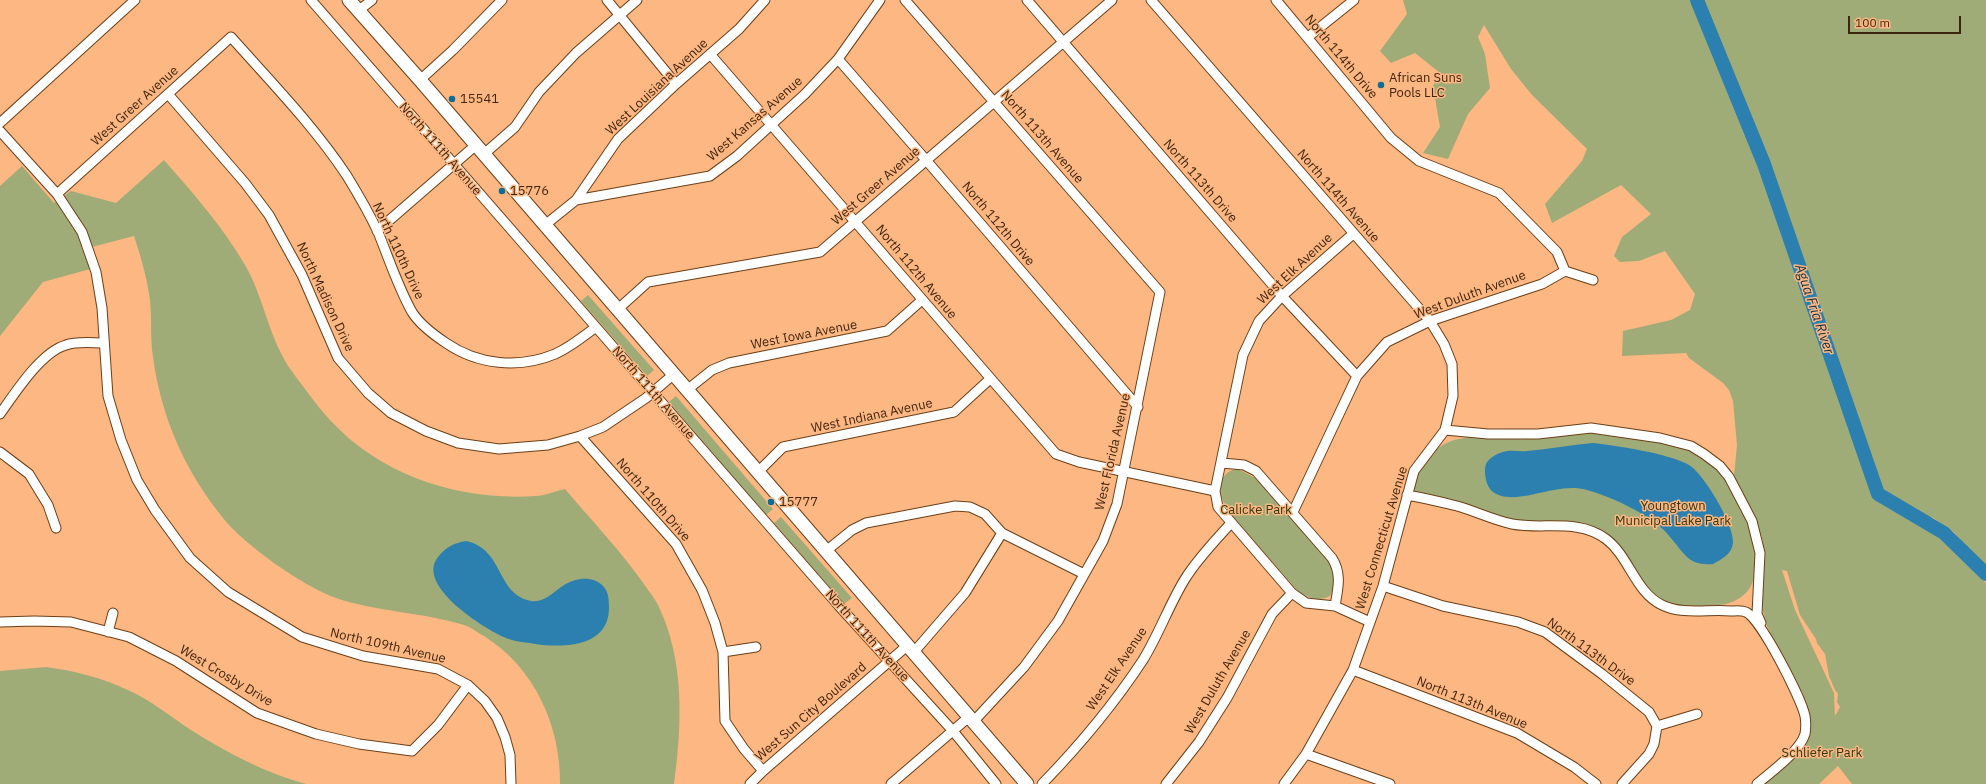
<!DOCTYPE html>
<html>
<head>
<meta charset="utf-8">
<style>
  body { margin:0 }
  #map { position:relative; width:1986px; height:784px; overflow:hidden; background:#fcb782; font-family:"IBM Plex Sans",sans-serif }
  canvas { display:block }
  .scale { position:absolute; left:1848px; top:16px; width:113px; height:18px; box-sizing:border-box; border:2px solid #3f250f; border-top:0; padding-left:5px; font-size:12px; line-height:14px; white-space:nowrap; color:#3f250f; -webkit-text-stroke:3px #fcb782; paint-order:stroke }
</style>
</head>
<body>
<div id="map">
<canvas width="1986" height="784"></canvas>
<div class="scale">100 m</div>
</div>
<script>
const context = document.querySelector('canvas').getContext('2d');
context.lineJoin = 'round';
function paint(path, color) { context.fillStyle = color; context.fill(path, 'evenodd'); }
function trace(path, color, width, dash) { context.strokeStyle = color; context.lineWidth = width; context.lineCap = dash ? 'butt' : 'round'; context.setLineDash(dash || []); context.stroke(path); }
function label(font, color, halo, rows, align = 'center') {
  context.font = font + ' "IBM Plex Sans",sans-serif'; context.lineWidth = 3; context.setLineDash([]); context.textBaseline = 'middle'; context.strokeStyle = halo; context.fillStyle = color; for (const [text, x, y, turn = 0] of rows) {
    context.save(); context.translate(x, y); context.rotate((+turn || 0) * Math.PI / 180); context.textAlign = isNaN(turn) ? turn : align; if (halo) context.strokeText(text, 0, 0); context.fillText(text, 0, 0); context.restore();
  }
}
paint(new Path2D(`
  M1403,0H1986V569L1954,532L1932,517L1934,529L1986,583V784H1852L1838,766L1819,784H1764L1801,750L1807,708L1767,626L1763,611V541L1754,516L1734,476L1737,445L1733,401L1729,390L1723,383L1689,358L1686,353L1622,356L1623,331L1671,320L1690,310L1695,294L1665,251L1639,261L1620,262L1614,256L1622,237L1651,214L1621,185L1552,223L1545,204L1582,161L1587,149L1532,95L1511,69L1484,25L1478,37L1485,54L1490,88L1468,114L1448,159L1423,153L1440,127L1433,86L1440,73L1415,53L1391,63L1380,51L1407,14ZM1782,570L1787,571L1800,615L1816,639L1817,643L1825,654L1829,676L1835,690L1838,694L1837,702L1840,707L1835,716L1834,693L1795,610Z
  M164,160C193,193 223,227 245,265C262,294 267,328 283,357C289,369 298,379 305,389C314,401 322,412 332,422C383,477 462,501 535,496C545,496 555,491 565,489C592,521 622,552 646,587C650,593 655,599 658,605C685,660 682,725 674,784H560C561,726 534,667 484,636C478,633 471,627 464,625C422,612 377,612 336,598C304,587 243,544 223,518C185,471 161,417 153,357C150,338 152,319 150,300C147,278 141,257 134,236L88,248L94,268L43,282L0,336V186L22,166L54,203L71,191L116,203Z
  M588,295L654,370L647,376L581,301Z
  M676,396L773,509L766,515L669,402Z
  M1593,432C1632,438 1678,439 1711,462C1724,472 1731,488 1738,502C1758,543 1775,605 1708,606C1697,607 1686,607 1675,604C1634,595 1631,536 1584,523C1563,518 1538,523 1516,521C1495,518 1468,504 1445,499C1436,497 1421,496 1414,490C1412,483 1418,475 1422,468C1446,423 1490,441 1529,439C1543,439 1555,434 1569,433C1577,432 1585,432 1593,432Z
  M1238,469L1257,479L1329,562C1335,573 1337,585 1330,596C1318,602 1307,598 1297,590L1229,512C1219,497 1214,472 1238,469Z
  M781,517L852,598L844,604L774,523Z
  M46,667C76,671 103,678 130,691C152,701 171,717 191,730C227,753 266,773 306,784H0V671Z`), '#a0ac77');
paint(new Path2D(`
  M1593,443C1617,446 1668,453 1689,465C1704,474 1735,526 1733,543C1732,554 1722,559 1713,564C1688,566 1685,554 1670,537C1665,530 1657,524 1650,519C1632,507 1609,496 1587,490C1576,487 1565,488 1554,490C1530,494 1484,512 1485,469C1485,460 1495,454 1503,452C1511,449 1519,452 1527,451C1549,449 1571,445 1593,443Z
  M466,541C503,549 496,590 527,600C543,605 552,593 564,585C575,578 593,575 603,586C609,592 609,601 609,609C608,647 564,648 535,644C525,642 515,642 506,638C484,629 415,585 438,557C446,547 454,543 466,541Z`), '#2c80af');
trace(new Path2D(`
  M1697,0L1764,164L1878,494L1944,533L1986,574`), '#2c80af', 14);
const street = new Path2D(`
  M311,0L839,606L953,731L996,784
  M607,0L676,84
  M905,0L1160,292L1117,504L1103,541L1058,621L1024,667L974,721
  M1027,0L1282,296L1357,376
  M1151,0L1430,321L1444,344L1452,364L1453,396L1445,430L1414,471L1383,586L1353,670L1306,754L1284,784
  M1276,0L1391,138L1419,161L1499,193L1557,252L1565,271L1593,280
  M358,11L372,0
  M1308,37L1354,0
  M710,54L1056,454L1079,462L1215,491
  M838,59L926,160L1138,407
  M420,80L453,50L502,0
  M168,94L245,183L269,215L302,275L338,358L368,393L391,413L426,431L458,443L499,449L548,445L580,436L603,427L646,398L674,374
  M0,123L135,0
  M0,131L57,194L82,232L96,272L102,308L108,396L121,440L137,480L155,510L190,558L228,592L302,637L363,656L438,669L468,685L485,701L497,718L505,737L510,755L511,784
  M484,154L515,127L539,92L576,53L637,0
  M57,194L231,37C271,82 314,126 347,176C358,194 369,213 378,232C389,259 398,287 412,312C420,325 434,335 446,343C478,365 519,369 555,354C569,348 584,336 596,327
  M576,200L618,139L676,84L739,29L765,0
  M545,225L576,200L710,176L737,156L805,94L838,59L880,0
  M377,231L476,145
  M1353,234L1282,296L1259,321L1243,355L1215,491L1218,507L1292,593L1306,603L1335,606L1370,622
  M617,310L648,282L820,252L1112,0
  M687,390L712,370L729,363L887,331L922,300
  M0,414C15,393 41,352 66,345C77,341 92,343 104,343
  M1445,430L1488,434H1538L1591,428L1660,438L1691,446L1704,454L1720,466L1729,477L1752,521L1760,553L1757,614L1761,623
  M580,436L676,544L702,590L715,623L723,652L725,721L744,749L763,771
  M0,452L29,474L48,505L56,528
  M1222,463L1244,465L1256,471L1332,558C1342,574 1338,588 1335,606
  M758,472L783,447L954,412L990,379
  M1407,495C1424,498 1441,502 1457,506C1475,511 1493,520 1512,524C1543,530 1578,518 1606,539C1629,556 1635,592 1662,605C1682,615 1708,609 1731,611C1735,611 1741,610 1746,612C1761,619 1801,698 1805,716C1806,722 1806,728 1805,734C1800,751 1771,772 1757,784
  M1293,512L1357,376L1387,342L1430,321L1542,284L1565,271
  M826,551L852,530L866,523L955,506L970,507L985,514L1002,533L1084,574
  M1383,586L1443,606L1518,622L1545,632L1602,674L1649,712L1657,726
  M0,622L34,621L71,622L129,637L176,661L257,713L316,734L359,744L412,751L438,725L468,685
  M108,632L113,613
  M723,652L756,647
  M914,652L965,593L1002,533
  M1353,670L1517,733L1574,767L1596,784
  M1306,754L1390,784
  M750,784L763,771L908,645
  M891,784L970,716
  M1042,784C1079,746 1114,704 1143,660C1159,634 1169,605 1185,579C1198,558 1215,541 1231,523
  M1166,784L1199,742L1227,698L1272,614L1292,593
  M1622,784L1649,754L1654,744L1657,726L1697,714`);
const secondary = new Path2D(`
  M349,0L420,80L1027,784`);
trace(street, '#6d3f16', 11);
trace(secondary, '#6d3f16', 15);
trace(street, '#fff', 9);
trace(secondary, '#fff', 13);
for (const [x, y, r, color] of [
  [1381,85,4,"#0c6c9a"],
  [452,99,4,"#0c6c9a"],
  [502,191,4,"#0c6c9a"],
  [771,502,4,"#0c6c9a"]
]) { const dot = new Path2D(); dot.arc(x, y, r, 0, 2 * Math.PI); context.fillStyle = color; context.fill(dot); trace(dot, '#fcb782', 1.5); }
label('13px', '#3f250f', '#fcb782', [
  ["North 114th Drive",1341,57,50],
  ["West Louisiana Avenue",657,87,-43],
  ["West Greer Avenue",135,106,-42],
  ["West Kansas Avenue",755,119,-41],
  ["North 113th Avenue",1042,137,49],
  ["North 111th Avenue",440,149,49],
  ["North 113th Drive",1200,181,49],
  ["West Greer Avenue",876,186,-41],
  ["North 114th Avenue",1338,196,49],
  ["North 112th Drive",998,224,50],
  ["North 110th Drive",398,251,65],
  ["West Elk Avenue",1295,269,-43],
  ["North 112th Avenue",916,272,50],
  ["West Duluth Avenue",1470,295,-20],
  ["North Madison Drive",325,297,65],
  ["West Iowa Avenue",804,335,-11],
  ["North 111th Avenue",653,393,49],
  ["West Indiana Avenue",872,416,-12],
  ["West Florida Avenue",1113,452,-77],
  ["North 110th Drive",653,500,49],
  ["West Connecticut Avenue",1382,538,-73],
  ["North 111th Avenue",867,636,48],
  ["North 109th Avenue",388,646,13],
  ["North 113th Drive",1591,652,36],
  ["West Elk Avenue",1117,669,-56],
  ["West Crosby Drive",226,676,31],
  ["West Duluth Avenue",1218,682,-60],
  ["North 113th Avenue",1472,703,22],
  ["West Sun City Boulevard",811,712,-41]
]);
label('13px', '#3f250f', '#fcb782', [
  ["African Suns",1389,78],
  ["Pools LLC",1389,93],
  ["15541",460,99],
  ["15776",510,191],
  ["15777",779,502]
], 'left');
label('13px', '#2f3612', '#fcb782', [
  ["Youngtown",1673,506],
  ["Municipal Lake Park",1673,521],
  ["Calicke Park",1256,510],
  ["Schliefer Park",1822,753]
]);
label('italic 14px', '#0b2f44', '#fcb782', [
  ["Agua Fria River",1814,309,71]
]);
</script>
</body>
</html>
